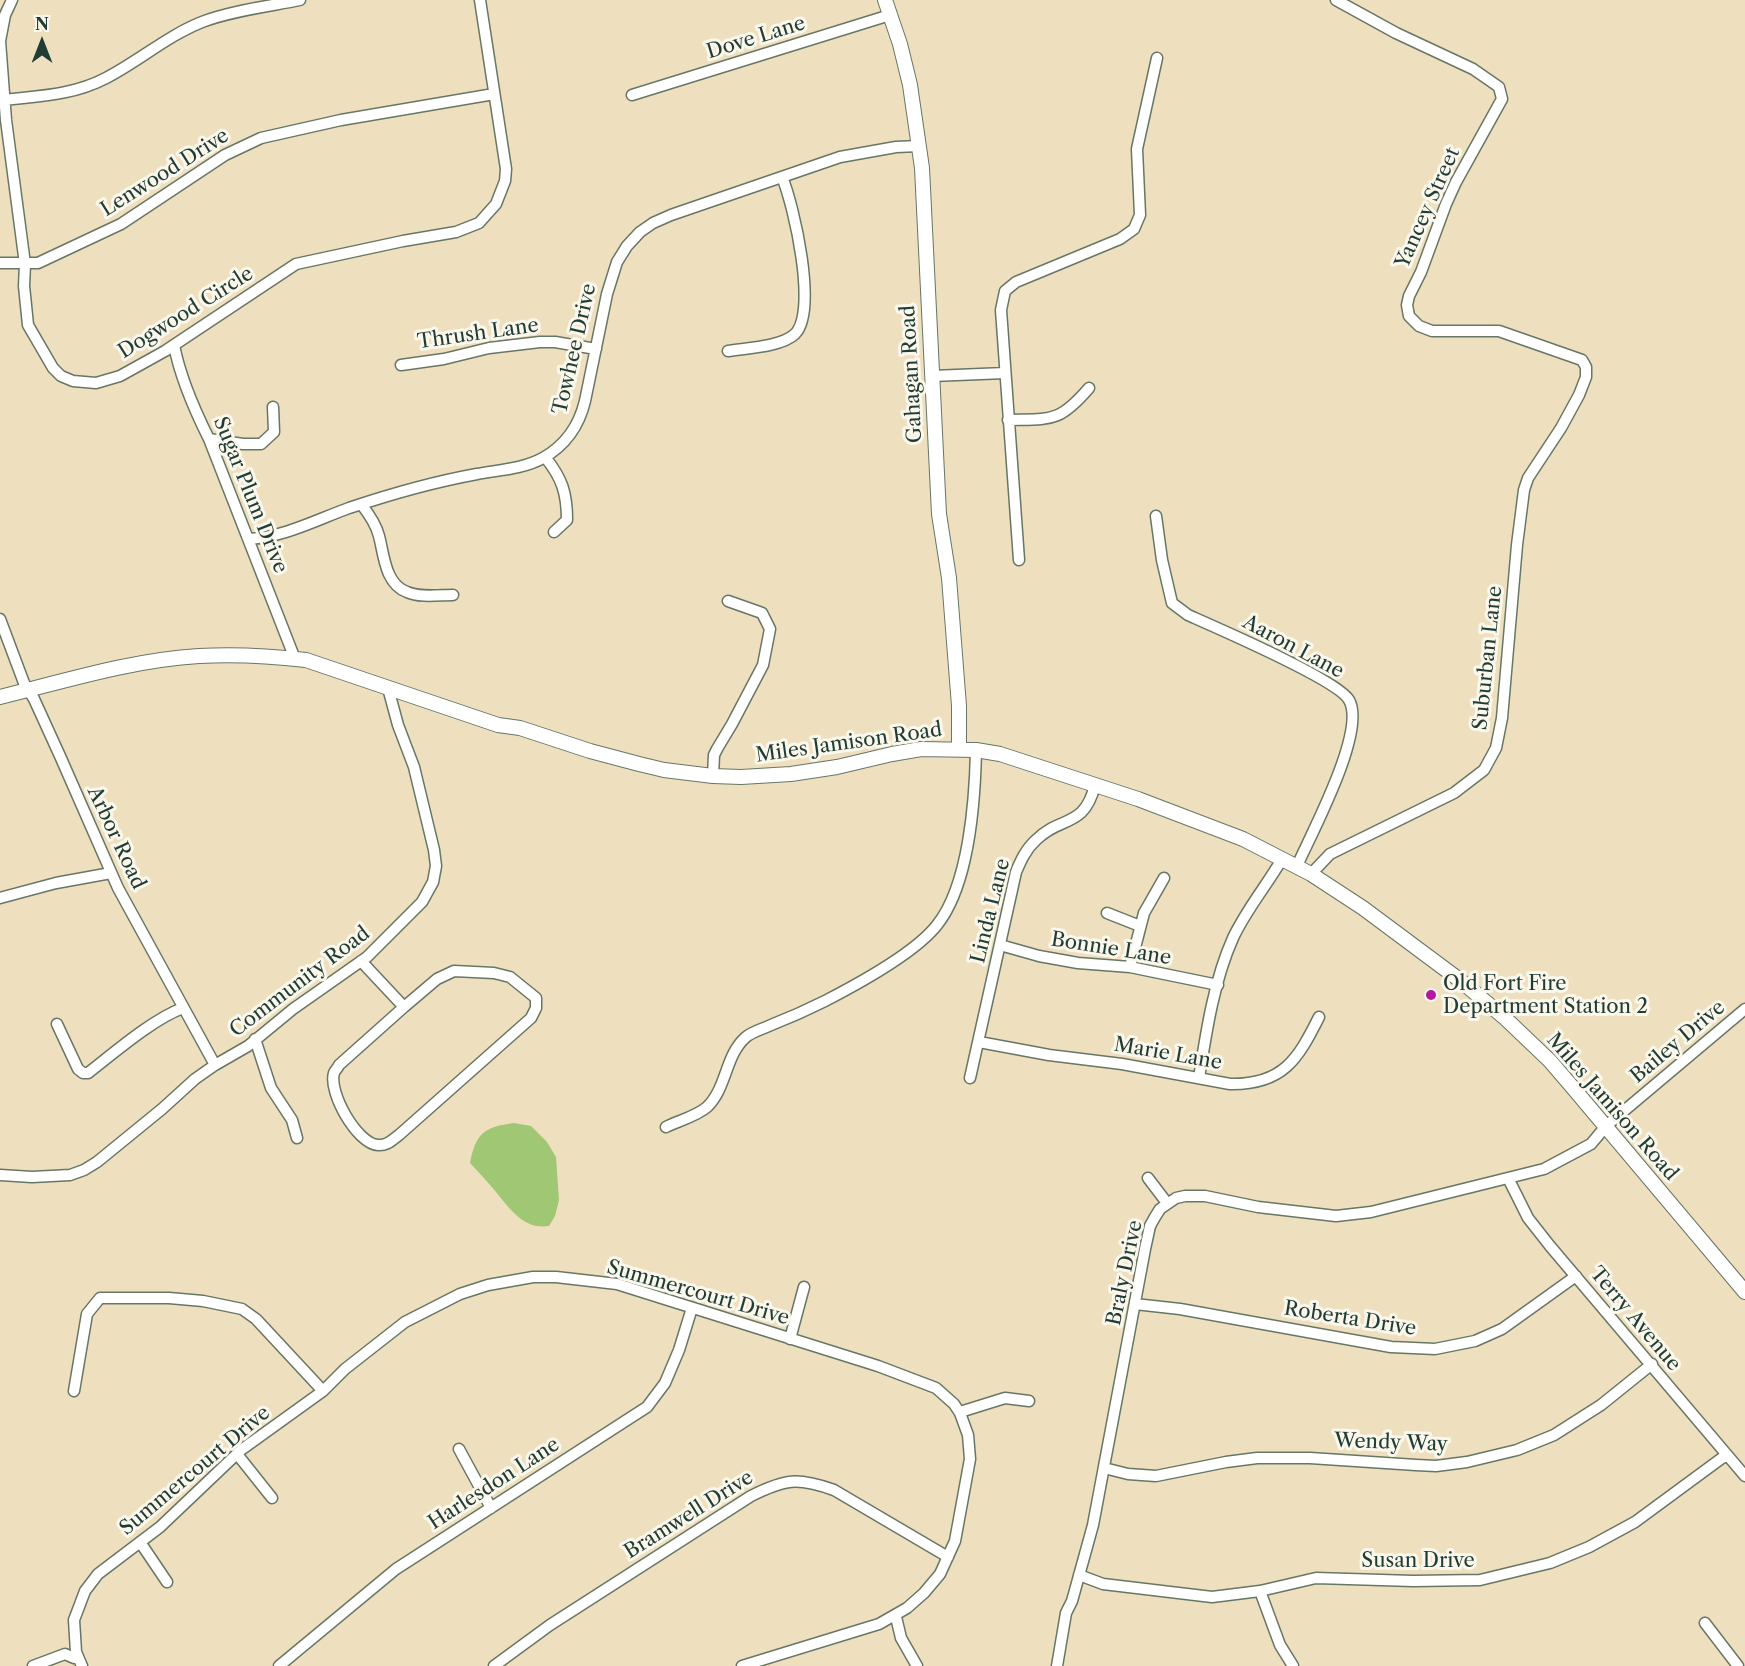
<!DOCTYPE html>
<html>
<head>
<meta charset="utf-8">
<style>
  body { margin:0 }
  #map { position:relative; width:1745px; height:1666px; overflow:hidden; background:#eee0bf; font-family:"Libre Caslon Text",serif }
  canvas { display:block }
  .north { position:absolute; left:12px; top:12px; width:60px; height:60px; -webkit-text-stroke:4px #fbf7ec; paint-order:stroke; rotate:0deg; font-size:16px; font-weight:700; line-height:24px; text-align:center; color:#1f3d34 }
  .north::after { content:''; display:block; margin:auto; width:21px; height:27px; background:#1f3d34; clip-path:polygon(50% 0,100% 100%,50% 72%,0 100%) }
</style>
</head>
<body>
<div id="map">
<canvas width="1745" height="1666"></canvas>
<div class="north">N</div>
</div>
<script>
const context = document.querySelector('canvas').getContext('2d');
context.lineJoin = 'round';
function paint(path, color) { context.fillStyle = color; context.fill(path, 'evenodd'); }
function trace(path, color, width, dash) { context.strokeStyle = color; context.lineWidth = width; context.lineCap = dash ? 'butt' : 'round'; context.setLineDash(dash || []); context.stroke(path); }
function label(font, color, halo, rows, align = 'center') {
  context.font = font + ' "Libre Caslon Text",serif'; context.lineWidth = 6; context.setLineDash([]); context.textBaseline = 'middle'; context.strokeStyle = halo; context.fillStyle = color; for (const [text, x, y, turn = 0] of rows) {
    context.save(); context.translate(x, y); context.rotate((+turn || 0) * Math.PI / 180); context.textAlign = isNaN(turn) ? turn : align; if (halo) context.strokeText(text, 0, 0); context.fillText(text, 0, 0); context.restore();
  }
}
paint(new Path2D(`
  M514,1123L531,1126L547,1142L556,1157L559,1200L555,1216L549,1226C524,1230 510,1209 496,1192C488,1182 479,1173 470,1163C476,1133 484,1127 514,1123Z`), '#a0c773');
const street = new Path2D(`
  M12,0L5,15L0,41L6,120L25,264L24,286L28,325L53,368L61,376L73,381L96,383L120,376L165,351L296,264L403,241L456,232L479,223L496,204L505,181L506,169L480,0
  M632,95L890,15
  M4,100C39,96 74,95 106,78C139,61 167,36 202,22C230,11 270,6 300,0
  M0,263H38L121,224L225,155L261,138L341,120L494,94
  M174,345C180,377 194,409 209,439L295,659
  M728,351C746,348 781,347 795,334C818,311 794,206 782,177
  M401,365L444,359L489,348L540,342H555L596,349
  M932,376L1005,373
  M1008,420C1051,419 1059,423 1089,388
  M209,439L243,444H261L274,432L273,407
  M545,457C562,478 567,493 567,520L554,532
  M361,504C369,514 376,524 379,536C384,555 385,584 407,592C420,598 439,595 453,595
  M1156,516L1162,560L1172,603L1188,615C1215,627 1338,680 1349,700C1367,731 1311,834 1297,866
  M249,539C284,537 316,520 349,508C391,494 433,482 477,474C498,470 523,469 543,458C566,445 579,426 585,401L607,294L617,262L627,246L640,232L653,223L671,215L840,157L896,147L919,146
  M1019,560L1001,310L1005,291L1016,282L1120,239L1134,229L1140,215L1137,149L1157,58
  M0,619L24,683L34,699L60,756L118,888L215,1065
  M713,776L714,755L717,749L732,724L763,665L770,629L762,613L728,601
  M1311,874L1330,854L1454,793L1484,770L1496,748L1502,718L1517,545L1524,490L1528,478L1561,428L1579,395L1586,377V367L1582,360L1499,331H1432L1419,326L1409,316L1407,305L1409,296L1421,272L1446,204L1456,182L1502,99L1499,87L1473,69L1396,33L1336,0
  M0,898L56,883L111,873
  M1107,913L1140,926
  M1000,945L1039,956L1078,963L1130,967L1218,985
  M361,961L404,1007L437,979L454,971L494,973L510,977L536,998V1008L531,1018L399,1135C392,1140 387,1146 378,1145C357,1144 328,1092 334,1073C335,1070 338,1068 339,1065L404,1007
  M1130,967L1144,913L1164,878
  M57,1024L78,1069L83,1073H88C115,1052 153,1019 183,1008
  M255,1039L271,1088L292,1120L297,1138
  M979,1042L1049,1055L1122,1064L1230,1084C1283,1085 1298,1059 1319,1017
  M970,1078L1016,872C1021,860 1026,849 1036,840C1061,815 1084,829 1095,785
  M1199,1078C1206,1033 1214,980 1233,938C1246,910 1267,885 1282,859
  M666,1127C678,1121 697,1116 707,1107C727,1088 725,1055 746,1037C753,1031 763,1029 771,1025C789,1018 807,1010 825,1001C856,985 916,952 937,925C969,885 975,800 976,750
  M0,1175L32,1177L70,1175L84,1170L97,1162L162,1109L195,1079L215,1065L248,1046L293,1009L367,957L422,902L433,882L436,866L434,850L414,767L398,725L388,688
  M1148,1178L1167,1203
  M1508,1178L1528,1218L1550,1246L1745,1476
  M1135,1304L1180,1309L1391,1347L1435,1349L1475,1341L1502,1329L1576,1276
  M790,1339L804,1287
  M74,1391L87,1314L100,1298H169L203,1301L242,1309L256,1319L323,1391
  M960,1412L1005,1398L1029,1401
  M459,1449L491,1508
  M237,1454L272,1498
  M1104,1468L1128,1474L1156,1476L1226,1462L1257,1458H1310L1416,1465L1436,1466L1467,1462L1517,1450L1554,1435L1601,1405L1652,1364
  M140,1542L167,1582
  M1079,1575L1103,1584L1212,1597L1260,1591L1316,1578L1413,1581L1480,1580L1550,1563L1589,1547L1635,1522L1722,1458L1728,1456
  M1260,1591L1280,1645L1293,1666
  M896,1617L901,1638L917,1666
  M1705,1623L1738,1666
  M33,1666L65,1654L74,1658L78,1657
  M82,1666L76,1652L74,1620L85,1591L98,1574L160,1527L241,1450L323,1391L345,1369L405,1322L460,1294L488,1285L533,1277H556L617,1284L878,1366L936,1388L954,1404L960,1413L968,1435L970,1459L955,1541L940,1574L924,1593L907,1608L879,1624L742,1666
  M279,1666L396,1569L647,1407L665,1383L679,1350L692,1308
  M494,1666L550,1625L751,1496C785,1479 797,1477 834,1490L948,1557
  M1057,1666L1066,1613L1072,1601L1093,1525L1145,1249L1150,1226L1155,1217L1160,1209L1176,1198L1185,1196H1205L1258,1207L1336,1216L1371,1212L1544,1169L1591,1144L1606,1126L1745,1009`);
const secondary = new Path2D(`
  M885,0L900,44L910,85L922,168L939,514L949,578L959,706V749
  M0,697C65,681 132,660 199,656C234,654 271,656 306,660L498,725L520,728L590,751L639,764L664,770L713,776L741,777L791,774L837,767L892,754L921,749L976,750L1000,754L1138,799L1243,839L1311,874L1363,908L1461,981L1506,1019L1550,1061L1574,1089L1745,1292`);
trace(street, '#677665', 13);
trace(secondary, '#677665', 16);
trace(street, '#fff', 10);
trace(secondary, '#fff', 14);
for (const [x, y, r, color] of [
  [1431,995,6,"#b5179e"]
]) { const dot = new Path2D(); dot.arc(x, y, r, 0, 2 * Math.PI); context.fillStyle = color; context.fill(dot); trace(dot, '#fbf7ec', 2); }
label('20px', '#1f3d34', '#fbf7ec', [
  ["Dove Lane",756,38,-17],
  ["Lenwood Drive",165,173,-32],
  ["Yancey Street",1428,208,-66],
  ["Dogwood Circle",186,313,-32],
  ["Thrush Lane",478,334,-8],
  ["Towhee Drive",575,349,-77],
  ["Gahagan Road",912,374,-93],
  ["Sugar Plum Drive",250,495,68],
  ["Aaron Lane",1293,647,28],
  ["Suburban Lane",1488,658,-84],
  ["Miles Jamison Road",849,743,-8],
  ["Arbor Road",116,838,65],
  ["Linda Lane",991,911,-76],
  ["Bonnie Lane",1111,949,9],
  ["Community Road",300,982,-37],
  ["Bailey Drive",1678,1042,-40],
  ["Marie Lane",1168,1054,10],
  ["Miles Jamison Road",1612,1107,49],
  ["Braly Drive",1125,1273,-78],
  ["Summercourt Drive",698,1293,16],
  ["Roberta Drive",1350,1319,9],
  ["Terry Avenue",1635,1319,50],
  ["Wendy Way",1391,1443,2],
  ["Summercourt Drive",195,1471,-40],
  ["Harlesdon Lane",494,1484,-33],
  ["Bramwell Drive",689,1515,-32],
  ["Susan Drive",1418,1561]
]);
label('20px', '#1f3d34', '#fbf7ec', [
  ["Old Fort Fire",1443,984],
  ["Department Station 2",1443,1007]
], 'left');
</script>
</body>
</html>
